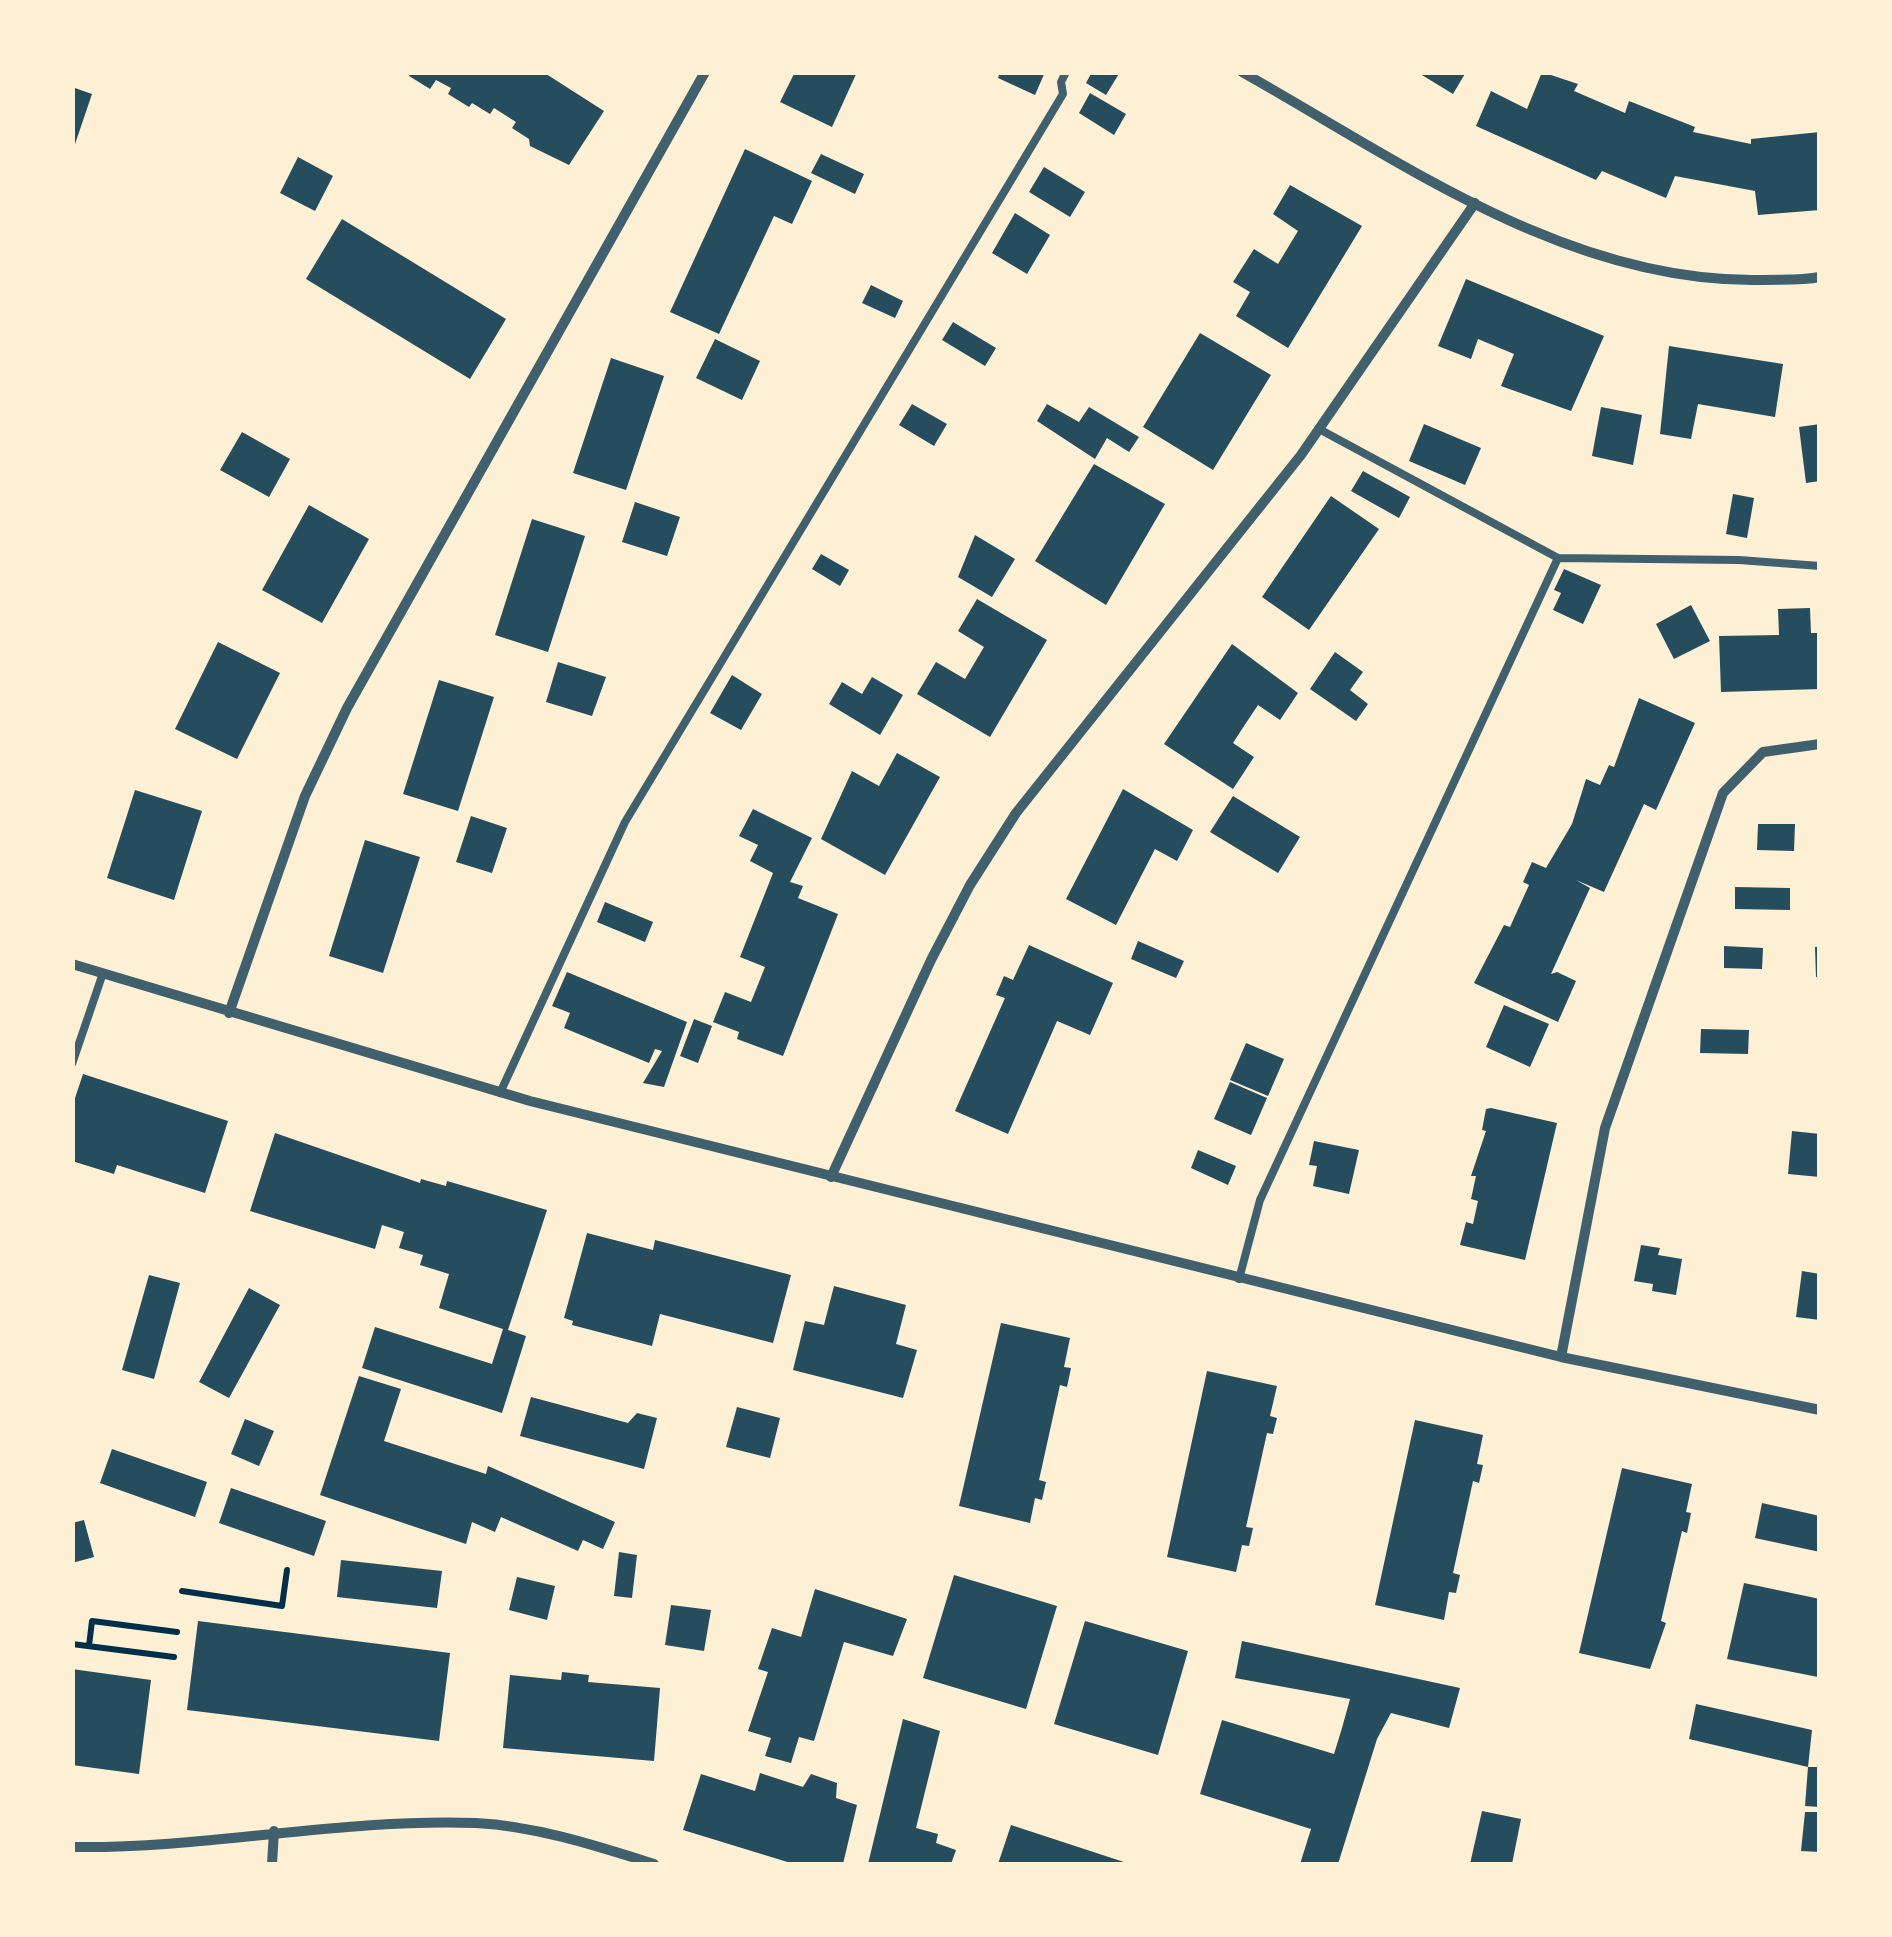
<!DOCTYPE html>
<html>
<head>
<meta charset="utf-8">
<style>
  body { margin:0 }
  #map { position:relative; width:1892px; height:1937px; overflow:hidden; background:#fdf0d5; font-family:"Titillium Web",sans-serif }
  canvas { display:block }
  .frame { position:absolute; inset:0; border:75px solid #fdf0d5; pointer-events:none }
</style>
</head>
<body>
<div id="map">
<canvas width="1892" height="1937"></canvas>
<div class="frame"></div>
</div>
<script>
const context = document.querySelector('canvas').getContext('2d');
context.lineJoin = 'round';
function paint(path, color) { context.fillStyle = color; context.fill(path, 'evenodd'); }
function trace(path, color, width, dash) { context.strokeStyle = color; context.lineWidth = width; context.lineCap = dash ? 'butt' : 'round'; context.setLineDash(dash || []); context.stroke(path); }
paint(new Path2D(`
  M411,72H543L604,111L569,165L530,146L529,139L512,128L516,122L494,108L490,114L472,103L469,107L448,94L451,88L436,80L430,89L409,76Z
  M795,72H857L832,127L780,102Z
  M1000,72H1045L1035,95L998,78Z
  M1092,72H1120L1106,95L1086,83Z
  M1417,72H1466L1453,94Z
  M1542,72L1578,84L1574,91L1625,113L1629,101L1695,127L1693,132L1751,144V139L1820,132V210L1758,215L1755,191L1675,176L1666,198L1602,171L1596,180L1476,126L1491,91L1527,109Z
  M72,87L92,94L73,150H72Z
  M1090,93L1126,114L1114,135L1079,113Z
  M745,149L812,181L792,224L774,216L719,334L670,312Z
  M821,154L864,174L855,194L811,173Z
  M298,157L333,176L315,211L280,193Z
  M1044,167L1085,192L1070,217L1029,192Z
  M1290,185L1362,226L1288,348L1236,316L1250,292L1233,282L1254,249L1278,264L1298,231L1273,214Z
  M1015,213L1050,235L1027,274L992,253Z
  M342,219L506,319L470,379L306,279Z
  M1466,279L1604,336L1571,411L1501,386L1514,354L1478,339L1471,359L1438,346Z
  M871,285L903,301L895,318L862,303Z
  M953,322L996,348L985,366L942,340Z
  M1200,333L1271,375L1213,470L1143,427Z
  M715,339L760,361L742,400L696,378Z
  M1669,346L1783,364L1775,417L1698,404L1691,439L1660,434Z
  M611,358L664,376L626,490L573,473Z
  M912,404L947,424L934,446L899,425Z
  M1047,404L1079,422L1089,407L1139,437L1129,452L1107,438L1095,459L1037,421Z
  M1601,407L1642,415L1633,465L1592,456Z
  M1424,424L1481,448L1465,485L1409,461Z
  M1820,424V481L1806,483L1799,427Z
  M242,432L290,459L269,497L220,470Z
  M1094,464L1165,504L1106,605L1035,561Z
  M1363,471L1410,497L1399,518L1351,491Z
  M1733,494L1754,498L1747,538L1726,534Z
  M1331,496L1379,529L1309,630L1262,597Z
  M635,502L680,517L667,556L622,542Z
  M309,505L369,539L322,623L262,590Z
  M532,519L585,536L548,652L495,635Z
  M975,535L1015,559L992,597L958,577Z
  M821,554L849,570L840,586L812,569Z
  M1564,569L1601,585L1583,624L1553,610L1561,593L1554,590Z
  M977,599L1047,640L990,737L917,694L936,662L965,679L984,647L958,631Z
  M1691,605L1710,641L1674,659L1656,624Z
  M1810,608L1811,633H1820V689L1721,692L1719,636L1779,635L1778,609Z
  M218,642L280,673L237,759L175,729Z
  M1232,644L1298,693L1280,720L1258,705L1244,726L1233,743L1254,757L1233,789L1164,744Z
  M1335,652L1363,672L1350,690L1368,704L1356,721L1310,689Z
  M558,662L606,677L592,716L546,702Z
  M732,675L762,694L741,730L710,713Z
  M872,677L903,695L880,735L829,704L842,682L862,694Z
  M439,680L494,697L458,811L403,794Z
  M1639,698L1695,723L1656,810L1644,804L1604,892L1576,880L1590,888L1551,974L1557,972L1576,981L1558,1022L1474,983L1504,925L1510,927L1529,885L1523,882L1532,862L1546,868L1572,824L1586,779L1600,785L1609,765L1614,767Z
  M897,753L940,777L885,875L821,839L852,771L879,786Z
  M1123,789L1193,830L1177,861L1155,849L1116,925L1066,899Z
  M135,790L202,811L174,900L107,878Z
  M1233,796L1300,837L1278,873L1210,832Z
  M753,809L812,838L790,882L803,886L798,898L838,914L783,1056L737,1039L739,1032L713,1022L725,992L751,1002L765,967L740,957L773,873L750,861L758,845L739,836Z
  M471,816L507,828L492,873L456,862Z
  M1758,824H1795L1794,851L1757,850Z
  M365,840L420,857L383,973L329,956Z
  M1735,887L1790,888V910L1735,909Z
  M605,902L653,922L645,942L597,922Z
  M1138,941L1184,961L1176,978L1131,959Z
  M1029,945L1113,983L1090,1035L1057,1021L1008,1134L955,1111L1005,998L996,995L1004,976L1013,980Z
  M1724,946L1763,948L1762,969L1724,968Z
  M1815,947H1820V977H1816Z
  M567,972L687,1022L664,1087L643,1083L662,1051L655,1049L649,1063L564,1028L570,1013L552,1006Z
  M1504,1005L1549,1024L1530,1067L1486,1047Z
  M694,1019L712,1026L698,1063L680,1056Z
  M1701,1029L1749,1030L1748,1054L1700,1053Z
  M1246,1043L1284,1059L1268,1096L1230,1080Z
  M83,1074L228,1121L205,1193L117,1165L114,1174L72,1161V1107Z
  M1230,1082L1267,1098L1251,1135L1214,1119Z
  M1491,1108L1557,1123L1525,1260L1460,1245L1466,1222L1473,1224L1478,1201L1471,1199L1476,1176H1471L1486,1131L1482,1130L1486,1109Z
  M1792,1131L1820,1134V1177L1788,1174Z
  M275,1133L420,1183L421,1179L446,1186L447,1181L547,1210L508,1330L526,1336L502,1413L362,1368L375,1327L492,1364L503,1329L439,1308L449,1274L420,1265L423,1255L399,1248L404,1232L382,1225L375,1249L250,1211Z
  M1314,1141L1359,1150L1349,1194L1313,1186L1317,1166L1309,1165Z
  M1198,1150L1236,1166L1228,1185L1191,1168Z
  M587,1233L653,1250L655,1240L791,1275L773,1343L660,1314L652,1346L572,1325L573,1321L564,1318Z
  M1641,1245L1660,1248L1658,1255L1682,1259L1676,1295L1652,1291L1653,1284L1634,1281Z
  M1802,1271L1820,1274V1320L1796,1317Z
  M149,1275L180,1283L154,1379L122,1370Z
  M834,1286L906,1305L896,1344L917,1350L903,1398L793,1370L805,1321L824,1325Z
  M249,1288L280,1305L229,1398L199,1382Z
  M1001,1323L1070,1338L1064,1367L1071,1368L1067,1387L1060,1385L1039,1480L1046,1482L1042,1500L1035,1498L1030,1523L959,1506Z
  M1207,1371L1277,1386L1270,1416L1277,1418L1273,1434L1267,1433L1246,1527L1253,1528L1249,1546L1242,1545L1236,1572L1167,1557Z
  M359,1376L401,1389L384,1441L486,1474L488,1466L615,1522L603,1549L583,1540L578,1551L501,1517L495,1532L472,1522L466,1544L320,1495Z
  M531,1397L628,1423L637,1413L657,1418L644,1469L520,1436Z
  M737,1407L780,1418L770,1458L726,1447Z
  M245,1419L274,1431L259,1466L231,1454Z
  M1415,1420L1483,1435L1477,1464L1483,1465L1479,1483L1473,1481L1453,1573L1460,1575L1456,1593L1449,1592L1444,1620L1375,1605Z
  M112,1449L207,1482L195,1517L100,1483Z
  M1622,1468L1692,1484L1686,1512L1691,1513L1687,1533L1682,1531L1661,1621L1666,1623L1650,1669L1579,1653Z
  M231,1488L326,1521L314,1556L219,1523Z
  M1762,1503L1820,1516V1552L1755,1538Z
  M84,1520L94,1557L72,1563V1523Z
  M619,1552L637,1555L632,1598L614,1596Z
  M341,1560L442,1571L437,1608L337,1597Z
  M954,1575L1057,1606L1026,1709L923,1678Z
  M517,1577L555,1586L547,1620L509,1610Z
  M1744,1583L1820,1599L1818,1677L1727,1659Z
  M815,1589L907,1619L893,1656L844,1642L814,1741L799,1737L791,1763L765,1756L771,1738L748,1731L768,1672L758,1669L772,1628L801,1637Z
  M671,1605L711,1610L704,1651L665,1645Z
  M198,1621L450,1653L439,1741L187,1710Z
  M1085,1621L1188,1651L1158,1755L1054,1724Z
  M1242,1641L1460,1688L1449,1728L1391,1713L1377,1739L1338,1864H1300L1311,1829L1200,1794L1222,1720L1334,1754L1342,1728L1350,1699L1235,1678Z
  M72,1669L151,1680L139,1774L72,1765Z
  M562,1672L589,1675L588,1682L660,1688L654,1761L503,1748L510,1675L561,1680Z
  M1696,1704L1812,1730L1808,1767L1689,1739Z
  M903,1719L940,1731L916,1828L938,1834L936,1843L956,1850L951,1864H868Z
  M1808,1767H1820V1807L1805,1806Z
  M760,1773L803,1787L811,1774L837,1783L836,1798L857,1805L843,1864H794L683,1830L701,1774L755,1791Z
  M1482,1811L1521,1819L1512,1864H1470Z
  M1805,1812H1820V1852L1801,1851Z
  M1011,1825L1130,1864H998Z`), '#264d5e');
trace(new Path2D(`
  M182,1591L282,1606L287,1570
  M72,1644L174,1657
  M89,1646L92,1621L177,1632`), '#003049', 6);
trace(new Path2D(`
  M1319,429L1558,558L1739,560L1820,566
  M72,1064L103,973
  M500,1093L625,822L1063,94L1061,82L1066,72
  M1239,1279L1260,1200L1558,558`), '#3f606c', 8);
trace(new Path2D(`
  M1242,72C1402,162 1568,283 1759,280C1779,279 1800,281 1820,277
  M72,964L530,1101L1561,1357L1820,1410
  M229,1013L305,796L347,708L705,72
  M831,1177L931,960L970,885L1016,813L1301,455L1475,203
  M1561,1357L1605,1128L1723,793L1763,752L1820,744
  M72,1847C208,1849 340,1818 476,1823C536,1826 597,1846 654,1864
  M272,1864L274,1831`), '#3f606c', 10);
</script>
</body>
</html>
